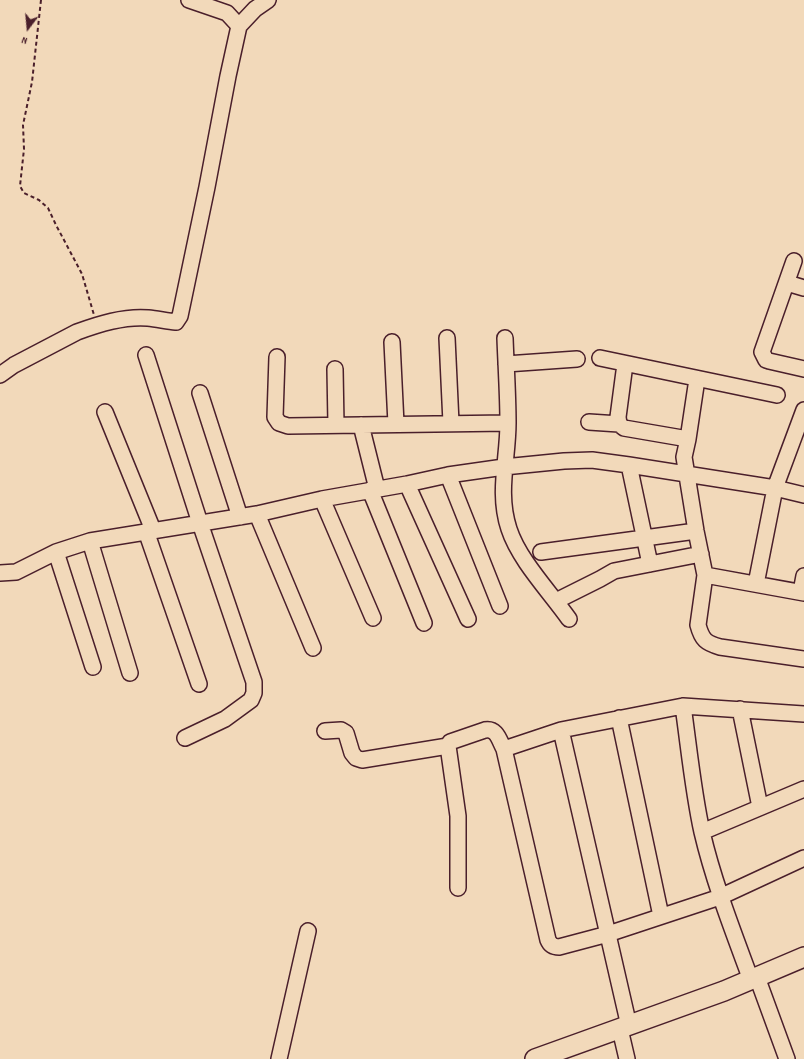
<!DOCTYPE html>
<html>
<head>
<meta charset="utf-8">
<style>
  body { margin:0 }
  #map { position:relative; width:804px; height:1059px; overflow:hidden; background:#f2d9ba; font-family:Dekko,sans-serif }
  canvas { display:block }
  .north { position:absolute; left:8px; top:8px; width:40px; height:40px; -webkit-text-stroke:3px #f2d9ba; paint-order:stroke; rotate:196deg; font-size:11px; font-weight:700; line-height:16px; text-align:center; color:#4a1f2b }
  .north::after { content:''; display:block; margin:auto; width:14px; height:18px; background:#4a1f2b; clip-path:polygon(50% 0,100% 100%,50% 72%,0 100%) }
</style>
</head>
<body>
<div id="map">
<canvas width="804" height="1059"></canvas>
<div class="north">N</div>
</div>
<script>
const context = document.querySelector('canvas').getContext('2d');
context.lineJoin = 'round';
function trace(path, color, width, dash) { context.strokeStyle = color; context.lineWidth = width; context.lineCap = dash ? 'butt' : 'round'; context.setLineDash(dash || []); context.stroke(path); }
const minor = new Path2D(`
  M189,0L227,13L239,26
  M794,261L762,352L766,360L769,361L804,369
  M787,283L804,288
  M447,338L451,423
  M505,338C506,366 508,395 508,423C508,459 497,493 509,529C519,560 550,592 569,619
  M392,342L396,424
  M146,355L200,523L254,682V693L251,700L225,719L185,738
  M277,357L275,417L279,423L288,426L508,423
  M600,358L777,395
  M506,364L577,359
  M335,369L336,425
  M0,375L14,365L77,332C99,324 124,316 148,318C157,319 167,321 176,322L180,316L207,187L228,76L239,26L255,9L268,0
  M697,379L688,439L684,457L696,531L705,575L698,625C702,640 706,643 720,647L804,659
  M200,393L240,517
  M105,412L153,530
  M589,422L619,424L624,428L688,439
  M619,424L618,417L625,364
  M361,425L377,489
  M629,465L650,564
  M448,475L500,606
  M407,484L468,619
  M370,490L424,623
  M322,499L373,618
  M257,514L313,648
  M146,531L199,684
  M90,541L130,673
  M56,552L93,667
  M541,552L696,531
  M0,573L16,572L56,552L90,541L257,514L322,499L407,484L448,475L504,467L564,461L592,460L629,465L775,488L804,495
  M705,575L804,593
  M756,584L775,488L804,410
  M801,592L804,576
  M556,601L600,579L614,571L701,554
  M683,706C689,748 693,791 702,832C714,883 733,931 751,980
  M740,709L760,807
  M619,718L661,916
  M561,730L629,1026
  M325,731L341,730L346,733L352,753L356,758L362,760L448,746
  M504,749L561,730L683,706L804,714
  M702,832L804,789
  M458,888V816L448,746L450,742L485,730C497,728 499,740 504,749L548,940C550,945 554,947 559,947L608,934L720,897L804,858
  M757,977L787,1059
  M620,1029L627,1059
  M279,1059L308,931`);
const major = new Path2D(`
  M535,1059L724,991L804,957`);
trace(minor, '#4a1f2b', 18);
trace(major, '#4a1f2b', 22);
trace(new Path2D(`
  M41,0L32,82L23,125L24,149L20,186L24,193L39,200L48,208L56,225L82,274L94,315`), '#4a1f2b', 2, [4, 3]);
trace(minor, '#f2d9ba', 15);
trace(major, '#f2d9ba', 19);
</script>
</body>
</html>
